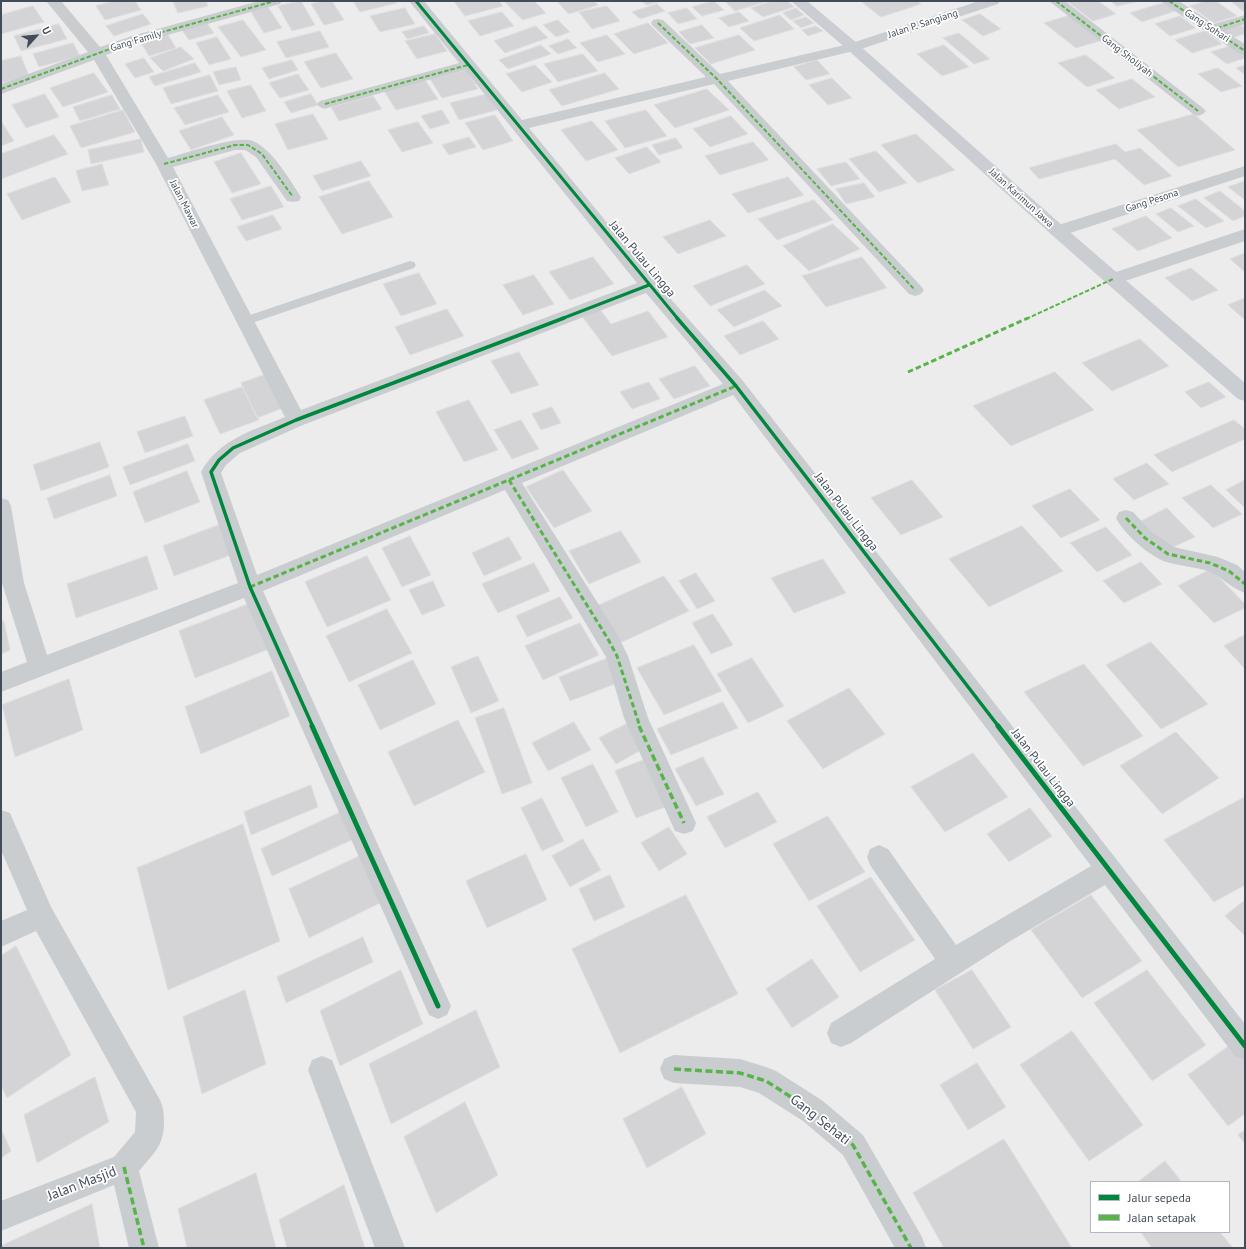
<!DOCTYPE html>
<html>
<head>
<meta charset="utf-8">
<style>
  body { margin:0 }
  #map { position:relative; width:1246px; height:1249px; overflow:hidden; background:#edecec; font-family:"PT Sans",sans-serif }
  canvas { display:block }
  .frame { position:absolute; inset:0; border:2px solid #434c59; pointer-events:none }
  .legend { position:absolute; left:1090px; top:1181px; width:140px; height:52px; box-sizing:border-box; background:#fff; border:1px solid #b4b7bd; margin:0; padding:5px 7px; list-style:none; font-size:12px; color:#434c59 }
  .legend li { display:flex; align-items:center; gap:8px; height:20px }
  .legend b { width:20px; border:1px solid #b4b7bd }
  .north { position:absolute; left:16px; top:16px; width:40px; height:40px; -webkit-text-stroke:3px #fff; paint-order:stroke; rotate:63deg; font-size:11px; font-weight:700; line-height:16px; text-align:center; color:#434c59 }
  .north::after { content:''; display:block; margin:auto; width:14px; height:18px; background:#434c59; clip-path:polygon(50% 0,100% 100%,50% 72%,0 100%) }
</style>
</head>
<body>
<div id="map">
<canvas width="1246" height="1249"></canvas>
<div class="frame"></div>
<ul class="legend">
<li><b style="height:5px;background:#00873e"></b>Jalur sepeda</li>
<li><b style="height:5px;background:#57b448"></b>Jalan setapak</li>
</ul>
<div class="north">U</div>
</div>
<script>
const context = document.querySelector('canvas').getContext('2d');
context.lineJoin = 'round';
function paint(path, color) { context.fillStyle = color; context.fill(path, 'evenodd'); }
function trace(path, color, width, dash) { context.strokeStyle = color; context.lineWidth = width; context.lineCap = dash ? 'butt' : 'round'; context.setLineDash(dash || []); context.stroke(path); }
function label(font, color, halo, rows, align = 'center') {
  context.font = font + ' "PT Sans",sans-serif'; context.lineWidth = 3.5; context.setLineDash([]); context.textBaseline = 'middle'; context.strokeStyle = halo; context.fillStyle = color; for (const [text, x, y, turn = 0] of rows) {
    context.save(); context.translate(x, y); context.rotate((+turn || 0) * Math.PI / 180); context.textAlign = isNaN(turn) ? turn : align; if (halo) context.strokeText(text, 0, 0); context.fillText(text, 0, 0); context.restore();
  }
}
const building = new Path2D(`
  M114,1H135L141,10L105,20L96,6Z
  M173,1H206L208,6L178,13Z
  M301,1L315,25L292,31L278,6Z
  M323,1H332L344,20L324,25L311,4Z
  M360,1H395L397,3L360,12L354,3Z
  M454,1H499L503,6L465,16Z
  M504,1H534L546,13L523,20Z
  M557,1H594L598,5L569,14Z
  M642,1H661L647,5Z
  M714,1L724,10L702,16L692,7Z
  M725,1H764L765,2L735,11Z
  M772,1H787L794,7L763,17L751,8Z
  M861,1H917L921,4L881,17Z
  M1067,1H1098L1116,14L1093,21Z
  M1111,1H1140L1117,6Z
  M1206,1H1216L1237,16L1214,23L1190,6Z
  M1231,1H1245V11H1243Z
  M1163,3L1175,11L1142,22L1130,13Z
  M657,4L665,11L640,19L632,12Z
  M33,6L44,22L1,34V15Z
  M607,6L620,21L592,29L579,12Z
  M268,7L282,28L264,33L251,12Z
  M405,8L415,24L380,32L370,16Z
  M687,8L697,19L678,24L668,13Z
  M796,8L804,15L791,20L783,13Z
  M502,12L514,26L480,36L468,21Z
  M739,12L749,21L729,27L719,18Z
  M143,14L151,24L114,36L106,26Z
  M980,14L1001,29L983,36L962,20Z
  M780,15L794,29L754,41L740,28Z
  M1071,15L1103,40L1076,48L1044,23Z
  M1180,16L1196,28L1170,36L1155,24Z
  M806,17L814,23L801,28L793,21Z
  M243,20L266,50L241,57L218,27Z
  M558,20L570,32L556,37L543,25Z
  M206,22L214,33L189,40L181,29Z
  M648,23L668,43L634,54L614,34Z
  M59,24L67,39L21,51L14,36Z
  M1239,24L1245,28V34L1231,38L1220,29Z
  M702,25L714,38L690,44L679,32Z
  M424,26L429,33L407,39L402,32Z
  M536,26L548,38L505,53L494,41Z
  M816,26L823,31L808,36L802,30Z
  M320,31L329,47L286,58L277,42Z
  M1205,31L1222,44L1192,53L1175,40Z
  M167,33L176,48L149,56L140,41Z
  M959,33L990,59L974,64L943,38Z
  M435,34L447,51L417,59L405,41Z
  M607,35L625,54L598,62L580,43Z
  M739,35L755,50L711,64L695,48Z
  M217,37L231,59L209,65L196,43Z
  M568,39L577,48L558,54L549,46Z
  M73,43L80,56L39,67L33,54Z
  M541,45L551,54L508,69L499,60Z
  M944,45L969,67L942,76L917,54Z
  M1233,45L1245,53V58L1227,64L1211,52Z
  M181,47L194,59L163,71L150,58Z
  M336,53L353,79L321,88L304,62Z
  M583,54L598,71L558,82L544,64Z
  M1086,55L1115,78L1087,87L1058,63Z
  M21,56L29,76L1,83V61Z
  M144,58L154,72L135,78L125,64Z
  M292,60L298,70L269,79L262,68Z
  M817,60L830,74L806,80L794,67Z
  M195,63L201,72L155,86L149,77Z
  M535,65L552,82L522,92L506,74Z
  M1245,65V75L1236,68Z
  M236,67L241,80L219,85L213,72Z
  M1218,68L1242,86L1221,92L1198,74Z
  M467,70L478,89L442,98L430,79Z
  M94,73L108,92L63,107L50,88Z
  M605,73L619,89L562,106L549,90Z
  M298,74L309,90L280,98L269,83Z
  M210,75L218,91L171,104L163,88Z
  M832,78L852,98L828,105L809,85Z
  M1132,79L1155,97L1119,109L1096,90Z
  M425,80L438,99L396,110L384,91Z
  M251,85L266,111L242,118L227,91Z
  M707,89L729,110L675,128L654,105Z
  M45,94L59,117L26,128L12,105Z
  M311,94L318,105L291,113L284,102Z
  M488,94L497,110L459,120L450,103Z
  M112,95L120,109L80,121L73,107Z
  M218,95L229,112L185,125L174,108Z
  M373,96L382,109L339,121L331,107Z
  M123,110L135,132L81,148L70,126Z
  M442,110L450,123L430,129L421,116Z
  M646,110L667,136L625,148L605,121Z
  M313,114L328,139L288,150L275,124Z
  M1194,114L1235,150L1178,167L1137,130Z
  M495,115L513,141L483,150L465,123Z
  M731,116L748,134L710,147L693,129Z
  M222,117L234,135L191,150L179,131Z
  M1,121L14,141L1,146Z
  M592,121L618,150L586,161L561,130Z
  M418,122L433,143L402,152L388,130Z
  M916,134L955,170L918,183L881,145Z
  M54,135L68,154L1,179V154Z
  M469,137L476,147L449,155L442,145Z
  M676,138L683,148L659,155L652,145Z
  M141,139L144,152L91,164L88,150Z
  M753,142L769,160L720,175L705,156Z
  M1116,144L1125,152L1140,148L1172,176L1144,185L1115,159L1039,179L1029,168Z
  M647,147L661,162L629,174L615,158Z
  M876,151L907,183L879,192L849,159Z
  M241,153L261,184L232,193L214,162Z
  M361,161L371,176L322,191L313,176Z
  M846,162L860,179L831,186L817,169Z
  M102,164L109,185L82,191L76,171Z
  M55,177L71,202L22,220L7,194Z
  M788,177L804,195L748,213L732,194Z
  M369,181L393,217L342,234L319,197Z
  M1245,181V200L1228,187Z
  M864,183L875,197L846,204L836,189Z
  M271,186L284,207L242,220L230,199Z
  M1220,191L1245,211V216L1233,221L1204,198Z
  M1196,199L1224,221L1206,228L1178,206Z
  M814,200L833,220L777,240L758,219Z
  M1171,208L1194,226L1178,232L1156,214Z
  M273,215L282,229L246,241L237,227Z
  M1146,216L1172,238L1138,251L1112,229Z
  M710,220L726,236L678,254L663,237Z
  M833,224L860,249L809,271L783,246Z
  M1245,253V272L1230,259Z
  M593,257L614,284L570,300L549,272Z
  M862,257L887,288L826,307L802,276Z
  M747,265L765,284L710,306L693,286Z
  M1191,268L1218,290L1192,301L1165,278Z
  M419,273L437,304L401,316L383,284Z
  M534,275L554,304L523,315L503,285Z
  M765,290L782,306L734,327L717,310Z
  M1245,298V320L1228,305Z
  M599,308L611,324L648,311L668,337L612,356L581,315Z
  M447,309L464,336L410,355L395,327Z
  M763,321L779,339L740,355L724,336Z
  M1140,339L1169,366L1112,391L1082,363Z
  M519,352L539,385L511,394L491,361Z
  M695,366L710,386L674,399L659,379Z
  M1055,372L1094,410L1011,446L973,406Z
  M267,374L283,408L257,418L241,383Z
  M649,382L660,399L632,409L620,392Z
  M1209,382L1226,397L1201,408L1185,392Z
  M242,387L259,420L220,434L204,400Z
  M469,400L498,450L464,462L436,412Z
  M552,407L561,423L541,430L532,414Z
  M185,416L193,436L145,453L137,432Z
  M521,420L539,449L512,459L494,430Z
  M1234,420L1245,429V439L1172,472L1154,455Z
  M100,442L109,467L41,491L33,465Z
  M188,444L195,461L130,485L123,467Z
  M1147,463L1169,484L1134,500L1113,479Z
  M563,470L592,511L554,528L526,487Z
  M187,471L200,502L145,523L133,492Z
  M110,475L117,496L54,519L47,498Z
  M912,480L943,517L901,535L871,498Z
  M1245,480V508L1226,490Z
  M1211,485L1242,514L1213,528L1182,498Z
  M1070,489L1100,520L1061,538L1032,506Z
  M1167,508L1195,537L1169,549L1141,521Z
  M224,523L236,553L174,576L163,546Z
  M1022,526L1063,571L989,607L949,559Z
  M1106,527L1132,555L1097,572L1070,543Z
  M621,531L641,562L589,584L569,551Z
  M410,536L431,575L402,587L382,548Z
  M509,537L522,559L484,576L472,553Z
  M147,556L158,589L76,618L67,584Z
  M367,556L391,600L327,627L305,582Z
  M823,559L846,593L794,613L771,578Z
  M1141,562L1162,584L1124,603L1103,581Z
  M534,563L550,591L498,613L482,584Z
  M1211,569L1245,604V608L1214,623L1178,586Z
  M696,573L715,601L697,609L679,581Z
  M664,576L689,611L620,643L597,606Z
  M433,581L445,606L422,615L409,590Z
  M560,597L573,618L527,637L516,616Z
  M251,603L269,649L195,678L179,631Z
  M387,609L412,653L349,682L326,636Z
  M713,614L733,645L711,654L692,623Z
  M4,621L10,650L1,654V622Z
  M580,623L599,655L543,680L525,646Z
  M1245,635V669L1224,646Z
  M1151,642L1208,704L1161,729L1106,665Z
  M694,645L722,691L664,715L637,668Z
  M478,656L499,701L471,713L451,667Z
  M608,658L620,682L570,701L559,677Z
  M752,658L784,706L748,723L717,674Z
  M413,660L436,704L380,730L358,685Z
  M1084,664L1143,736L1083,766L1024,692Z
  M272,671L290,716L201,754L185,707Z
  M69,679L83,730L15,757L2,705Z
  M849,688L885,734L823,769L787,721Z
  M723,702L738,728L671,755L657,729Z
  M504,708L532,783L502,794L475,718Z
  M458,720L485,772L414,806L388,752Z
  M574,722L591,750L548,771L532,743Z
  M628,723L645,748L616,764L599,738Z
  M1176,732L1219,778L1162,814L1120,766Z
  M973,753L1008,797L945,832L911,787Z
  M703,757L724,794L696,806L675,769Z
  M646,759L668,806L636,818L615,771Z
  M593,764L618,812L586,827L561,778Z
  M311,785L318,807L251,835L244,812Z
  M758,792L777,822L725,848L707,817Z
  M1245,797V885L1214,902L1164,840Z
  M542,798L564,841L542,851L521,808Z
  M1030,808L1052,836L1009,862L987,834Z
  M343,811L354,839L272,876L261,849Z
  M828,816L865,872L809,901L773,844Z
  M243,824L280,941L168,990L137,868Z
  M669,827L687,854L659,871L641,843Z
  M583,839L601,870L570,887L552,856Z
  M526,854L547,900L487,928L466,881Z
  M362,855L382,902L309,938L289,889Z
  M610,875L625,907L594,921L579,889Z
  M871,877L915,940L860,972L817,906Z
  M686,895L738,994L620,1053L572,949Z
  M1091,895L1142,961L1082,998L1031,930Z
  M1245,900V936L1225,916Z
  M363,937L373,962L286,1003L277,977Z
  M16,946L71,1055L7,1098L1,1085V956Z
  M812,959L839,997L792,1028L766,989Z
  M401,970L423,1024L340,1066L320,1011Z
  M972,970L1011,1027L973,1049L935,990Z
  M1147,970L1206,1045L1152,1081L1094,1003Z
  M245,990L266,1064L202,1094L183,1017Z
  M476,1010L500,1067L391,1124L369,1064Z
  M1072,1031L1143,1125L1089,1161L1020,1065Z
  M1232,1044L1245,1060V1114L1228,1126L1188,1075Z
  M977,1063L1006,1107L968,1130L940,1085Z
  M95,1077L109,1122L37,1163L24,1115Z
  M682,1087L706,1134L647,1168L623,1119Z
  M465,1102L498,1175L436,1213L404,1137Z
  M1,1129L11,1151L1,1158Z
  M1245,1130V1144L1238,1135Z
  M1004,1139L1072,1248H944L913,1193Z
  M1165,1161L1182,1182H1138Z
  M256,1173L276,1248H187L178,1209Z
  M344,1185L365,1248H287L279,1220Z
  M92,1204L100,1248H1V1246Z
  M1141,1232H1220L1233,1248H1152Z`);
paint(building, '#d4d4d7');
trace(building, '#dededf', 1);
paint(new Path2D(`
  M410,261L414,262L416,265L414,268L249,324L245,325L241,324L239,321L241,318Z`), '#cacdd0');
paint(new Path2D(`
  M46,1H61L100,47L132,36L259,1H282L280,4L142,42L106,55L168,158C187,153 237,135 253,141C272,149 290,180 301,197L299,201L293,202L287,201L256,157L245,150H235L173,167L301,410L637,283L465,70L330,107L325,109L320,107L317,104L320,101L459,63L409,1H424L522,120L706,77L653,26L651,23L653,20L658,19L663,20L720,74L849,44L979,1H1000L998,4L858,50L728,81L921,286L924,290L921,294L915,296L909,294L714,84L529,128L655,281L743,381L1245,1024V1060L1235,1056L1105,885L1012,940L851,1043L841,1047L831,1043L827,1033L831,1023L935,959L870,865L867,857L870,849L879,845L888,849L956,945L1091,866L733,395L522,483L616,632L628,656L648,718L696,823L693,831L684,834L675,831L624,718L606,657L505,490L263,591L451,1006L447,1015L438,1019L429,1015L244,598L1,692V672L27,662L2,583L1,498L8,500L11,506L24,583L47,655L238,583L201,472C219,439 252,431 285,417L156,164L94,60L1,94V84L88,52ZM646,293L723,384L257,575L221,473L226,465L240,453L303,425Z
  M1049,1H1065L1203,108L1206,111L1203,114L1198,116L1193,114Z
  M1162,1H1179L1214,24L1245,15V24L1224,31L1245,44V55L1240,54L1164,4Z
  M1245,166V176L1064,235L1058,237L1052,235L1049,231L1052,227Z
  M1245,229V241L1113,285L1107,283L1104,279L1107,275Z
  M1126,510L1133,512L1152,532L1174,547L1218,557L1237,565L1245,572V593C1231,588 1222,577 1208,571C1195,567 1180,566 1166,562C1149,556 1124,534 1116,518L1119,512Z
  M1,810L10,813L51,907L160,1100C164,1109 164,1115 164,1125C163,1147 153,1154 139,1171L159,1248H129L114,1185L1,1231V1201L114,1157L135,1132L136,1112L36,931L1,947V921L27,910L1,850Z
  M674,1055L740,1059L766,1067L776,1071L823,1101L863,1135L922,1237L926,1248H895L843,1155L803,1121L759,1093L740,1087L674,1083L664,1079L660,1069L664,1059Z
  M322,1056L332,1060L405,1248H375L308,1070L312,1060Z`), '#cacdd0');
paint(new Path2D(`
  M791,1H807L858,44L1064,227L1245,383V401L1238,399L1052,235L848,50Z`), '#cacdd2');
trace(new Path2D(`
  M1056,1L1198,111
  M1169,1L1245,51
  M658,23L717,79L915,290
  M1211,30L1245,19
  M1,89L137,39L275,1
  M325,104L468,65
  M164,164L235,145H248L262,154L293,197
  M1026,319L1113,279`), '#57b448', 2, [4.5, 2]);
trace(new Path2D(`
  M908,372L1028,318
  M509,480L608,639L617,656L640,727
  M1126,518L1145,538L1168,554L1210,563L1229,571L1245,584
  M250,587L736,386`), '#57b448', 3, [5.5, 3]);
trace(new Path2D(`
  M639,726L684,823
  M674,1069L740,1073L766,1081L813,1111L853,1145L911,1248
  M124,1167L144,1248`), '#57b448', 3.5, [7, 3.5]);
trace(new Path2D(`
  M416,1L678,319
  M561,319L649,285`), '#00873e', 3);
trace(new Path2D(`
  M677,318L736,386L999,727
  M313,727L250,587L211,472L219,460L233,448L296,420L564,318`), '#00873e', 3.5);
trace(new Path2D(`
  M312,726L438,1006
  M998,726L1245,1046`), '#00873e', 5);
label('10px', '#434c59', '#fff', [
  ["Jalan P. Sangiang",923,24,-18],
  ["Gang Sohari",1207,26,33],
  ["Gang Family",136,41,-17],
  ["Gang Sholiyah",1127,56,38],
  ["Jalan Karimun Jawa",1021,198,42],
  ["Gang Pesona",1152,201,-18],
  ["Jalan Mawar",184,204,63]
]);
label('12px', '#434c59', '#fff', [
  ["Jalan Pulau Lingga",642,259,50],
  ["Jalan Pulau Lingga",846,512,52],
  ["Jalan Pulau Lingga",1043,768,52]
]);
label('14px', '#434c59', '#fff', [
  ["Gang Sehati",820,1120,38],
  ["Jalan Masjid",82,1184,-21]
]);
</script>
</body>
</html>
